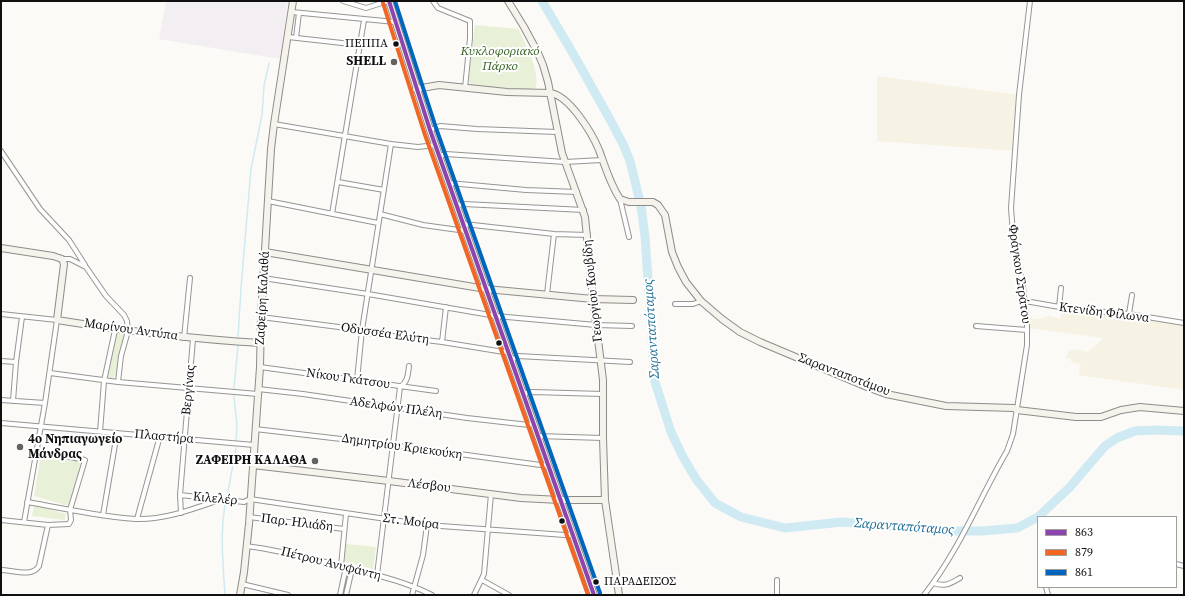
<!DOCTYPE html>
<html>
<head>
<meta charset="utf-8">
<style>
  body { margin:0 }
  #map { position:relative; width:1185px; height:596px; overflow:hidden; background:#fcfaf6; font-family:"Source Serif 4",serif }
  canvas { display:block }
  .frame { position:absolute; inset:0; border:2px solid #101010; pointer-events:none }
  .legend { position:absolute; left:1037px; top:516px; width:140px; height:72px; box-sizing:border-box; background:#fff; border:1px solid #9f9f9f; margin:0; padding:5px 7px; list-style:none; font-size:12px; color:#101010 }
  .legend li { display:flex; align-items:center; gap:8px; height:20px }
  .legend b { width:20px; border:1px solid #9f9f9f }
</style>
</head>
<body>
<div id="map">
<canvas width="1185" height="596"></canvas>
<div class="frame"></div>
<ul class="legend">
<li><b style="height:5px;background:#8e44ad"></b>863</li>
<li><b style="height:5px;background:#f26522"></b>879</li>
<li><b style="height:5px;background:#0065bd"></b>861</li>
</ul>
</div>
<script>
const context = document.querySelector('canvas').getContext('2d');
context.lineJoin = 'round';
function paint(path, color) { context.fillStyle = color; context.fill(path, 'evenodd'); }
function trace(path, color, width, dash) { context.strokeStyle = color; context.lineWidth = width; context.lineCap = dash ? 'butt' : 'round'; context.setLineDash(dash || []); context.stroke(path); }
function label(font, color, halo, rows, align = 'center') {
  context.font = font + ' "Source Serif 4",serif'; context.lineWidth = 4; context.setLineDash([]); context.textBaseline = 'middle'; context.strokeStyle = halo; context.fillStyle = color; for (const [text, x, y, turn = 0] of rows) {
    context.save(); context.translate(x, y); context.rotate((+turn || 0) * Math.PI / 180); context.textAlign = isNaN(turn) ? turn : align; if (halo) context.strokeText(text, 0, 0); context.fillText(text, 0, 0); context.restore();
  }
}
paint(new Path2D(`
  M166,1H288L280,59L159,39Z`), '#f3eef1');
paint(new Path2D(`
  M877,76L1019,95L1015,151L877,141Z
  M1062,308L1184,324V390L1078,375L1081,364L1071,362V359L1066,358L1069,350L1073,349L1088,352L1103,338L1027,328L1026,318L1037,319L1050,316L1060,319Z`), '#f7f3e4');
paint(new Path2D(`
  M475,25L518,29C526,43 540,72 536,87L530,91L472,86L468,81Z
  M114,332L127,334L115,377L108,379Z
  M41,455L81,462L78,484L69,506L34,496Z
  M34,505L66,514L65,520L32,516Z
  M346,544L376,547L373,569L343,561Z`), '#e8f0d8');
trace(new Path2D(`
  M238,337L241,288L251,169L262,115L264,86L269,63
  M234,388L238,345
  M234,396L237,426L236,440
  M227,497L236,448
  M225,595C223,566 220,534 225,505`), '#cfeaf3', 1.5);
trace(new Path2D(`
  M542,1L571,50L607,114L623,144L630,161L641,206L645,236L655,382L671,432L683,457L696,479L715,503L741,517L785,528L842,522L947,531H982L1017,528L1038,517
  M1038,517L1069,488L1105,446L1117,438L1135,431L1155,430L1184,431`), '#cfeaf3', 9);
const street = new Path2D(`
  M343,1L366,8L388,1
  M433,1L438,8L470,21V38L465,88
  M292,12L395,22
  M288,37L360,45
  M296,38L299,13
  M274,124L391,144L418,147L436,145
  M430,130L440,126L477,129L557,132
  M1,151L40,209L69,240L85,265
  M439,156L446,154L565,162L602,160
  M338,182L384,190
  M449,183L526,190L577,192
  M620,199L629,237
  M268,201L378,223
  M457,205L464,204L584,210
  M332,214L364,20
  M380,214L423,225L466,231
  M464,224L554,234L588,235
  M62,259H70L86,267L106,296L124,315L127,321L128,331L121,356L118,382
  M263,278L368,294L496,316L596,325L632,326
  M547,294L554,234
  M1025,301L1071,309L1129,314L1184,323
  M675,304H693L701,301
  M1059,307L1061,288
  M1,314L57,320L45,403L24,522
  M1129,314L1132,295
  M261,317L362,330L368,333L442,342L504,352H508
  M976,326L1027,330
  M184,338L190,278
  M442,342L446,307
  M512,360L518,356L630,362
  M1,361L16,362
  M260,367L436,391
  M50,373L118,382L258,394
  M357,380L362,330L391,144
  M258,389L303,394L467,418L529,425L533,423
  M524,393L532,392L603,394
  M1,400L45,403
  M13,401L16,362L22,317
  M1,423L254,445
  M255,429L393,445L548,466
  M100,432L104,381L115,330
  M537,436L603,438
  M180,495L244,502L250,499L427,525L565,535H572
  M27,502C63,508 100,517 136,519C164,520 193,509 219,500
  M181,513L180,495L193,339
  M103,515L117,433
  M249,517L344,529
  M137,519L160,436
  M1,520L48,525L69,524L71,520L70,510L85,460L36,450
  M246,546C279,550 310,558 342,566C372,574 404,581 432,595
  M1176,564L1184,566
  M341,566L346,514
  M1,570C13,570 32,578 39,566L48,525
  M377,575L400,387C408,382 408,374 409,366
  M482,580L509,595
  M933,583C946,587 949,584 960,578
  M242,584L288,595
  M1046,587L1048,595
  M340,595L346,567
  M346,595L352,569
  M412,595L423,555L427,525
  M474,595L484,574L491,494
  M777,595V580
  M924,595C959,551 979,499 1007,451L1013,434L1027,345V323L1023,287L1013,234L1011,208L1019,95L1030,1`);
const secondary = new Path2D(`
  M389,1L430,130L594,595
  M508,1L524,27L538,53L543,65L548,82L562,153L585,217L593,299L603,380V438L605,500L619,595
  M416,89L439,85L507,92L550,93C569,95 592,133 599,150C605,166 610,184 620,199L629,202H653L658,205L665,215L672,252L678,267L686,282L701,301L722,319L740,332L760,342L867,387L886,394L946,406L1014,408L1017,410L1076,417H1101L1121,410L1140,407L1184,411
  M1,248L53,256L62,259L64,264L57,320C125,331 192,339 261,343
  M265,252L486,289L593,299L633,300
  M253,465L389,481L521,498L560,500H605
  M240,595L244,572L249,524L260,367L261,317L271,149L274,124L293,1`);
trace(street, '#969594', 6);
trace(secondary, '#8d8c8a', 8);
trace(street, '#fffefe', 4);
trace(secondary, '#f5f3ec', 6);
trace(new Path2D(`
  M389,1L430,130L594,595`), '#8e44ad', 4);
trace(new Path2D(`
  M383,3L424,132L588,595`), '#f26522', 4);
trace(new Path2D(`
  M395,1L436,128L600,593`), '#0065bd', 4);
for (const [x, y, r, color] of [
  [396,44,3.5,"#101010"],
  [394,62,4,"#636260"],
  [499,343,3.5,"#101010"],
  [20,447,4,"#636260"],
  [315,461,4,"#636260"],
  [562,521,3.5,"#101010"],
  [596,582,3.5,"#101010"]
]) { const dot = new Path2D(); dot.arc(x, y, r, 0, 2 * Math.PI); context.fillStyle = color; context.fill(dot); trace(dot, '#fff', 1.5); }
label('12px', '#101010', '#fff', [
  ["ΠΕΠΠΑ",388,44],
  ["ΠΑΡΑΔΕΙΣΟΣ",604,582,"left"]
], 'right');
label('italic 13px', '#376324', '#fff', [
  ["Κυκλοφοριακό",500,52],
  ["Πάρκο",500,67]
]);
label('bold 13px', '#101010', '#fff', [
  ["SHELL",386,62],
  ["4ο Νηπιαγωγείο",28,440,"left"],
  ["Μάνδρας",28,455,"left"],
  ["ΖΑΦΕΙΡΗ ΚΑΛΑΘΑ",307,461]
], 'right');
label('13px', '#101010', '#fff', [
  ["Φράγκου Στράτου",1019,274,82],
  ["Γεωργίου Κουβίδη",593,291,-96],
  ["Ζαφείρη Καλαθά",263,298,-87],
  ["Κτενίδη Φίλωνα",1104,313,7],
  ["Μαρίνου Αντύπα",131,330,8],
  ["Οδυσσέα Ελύτη",385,334,8],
  ["Σαρανταποτάμου",844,375,21],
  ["Νίκου Γκάτσου",348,379,8],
  ["Βεργίνας",189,390,-85],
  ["Αδελφών Πλέλη",396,408,8],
  ["Πλαστήρα",164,437,5],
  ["Δημητρίου Κριεκούκη",402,447,8],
  ["Λέσβου",429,486,7],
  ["Κιλελέρ",215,499,5],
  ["Στ. Μοίρα",411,522,7],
  ["Παρ. Ηλιάδη",297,523,7],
  ["Πέτρου Ανυφάντη",331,564,14]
]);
label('italic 14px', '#227099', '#fff', [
  ["Σαρανταπόταμος",652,329,-94],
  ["Σαρανταπόταμος",904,527,4]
]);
</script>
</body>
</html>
